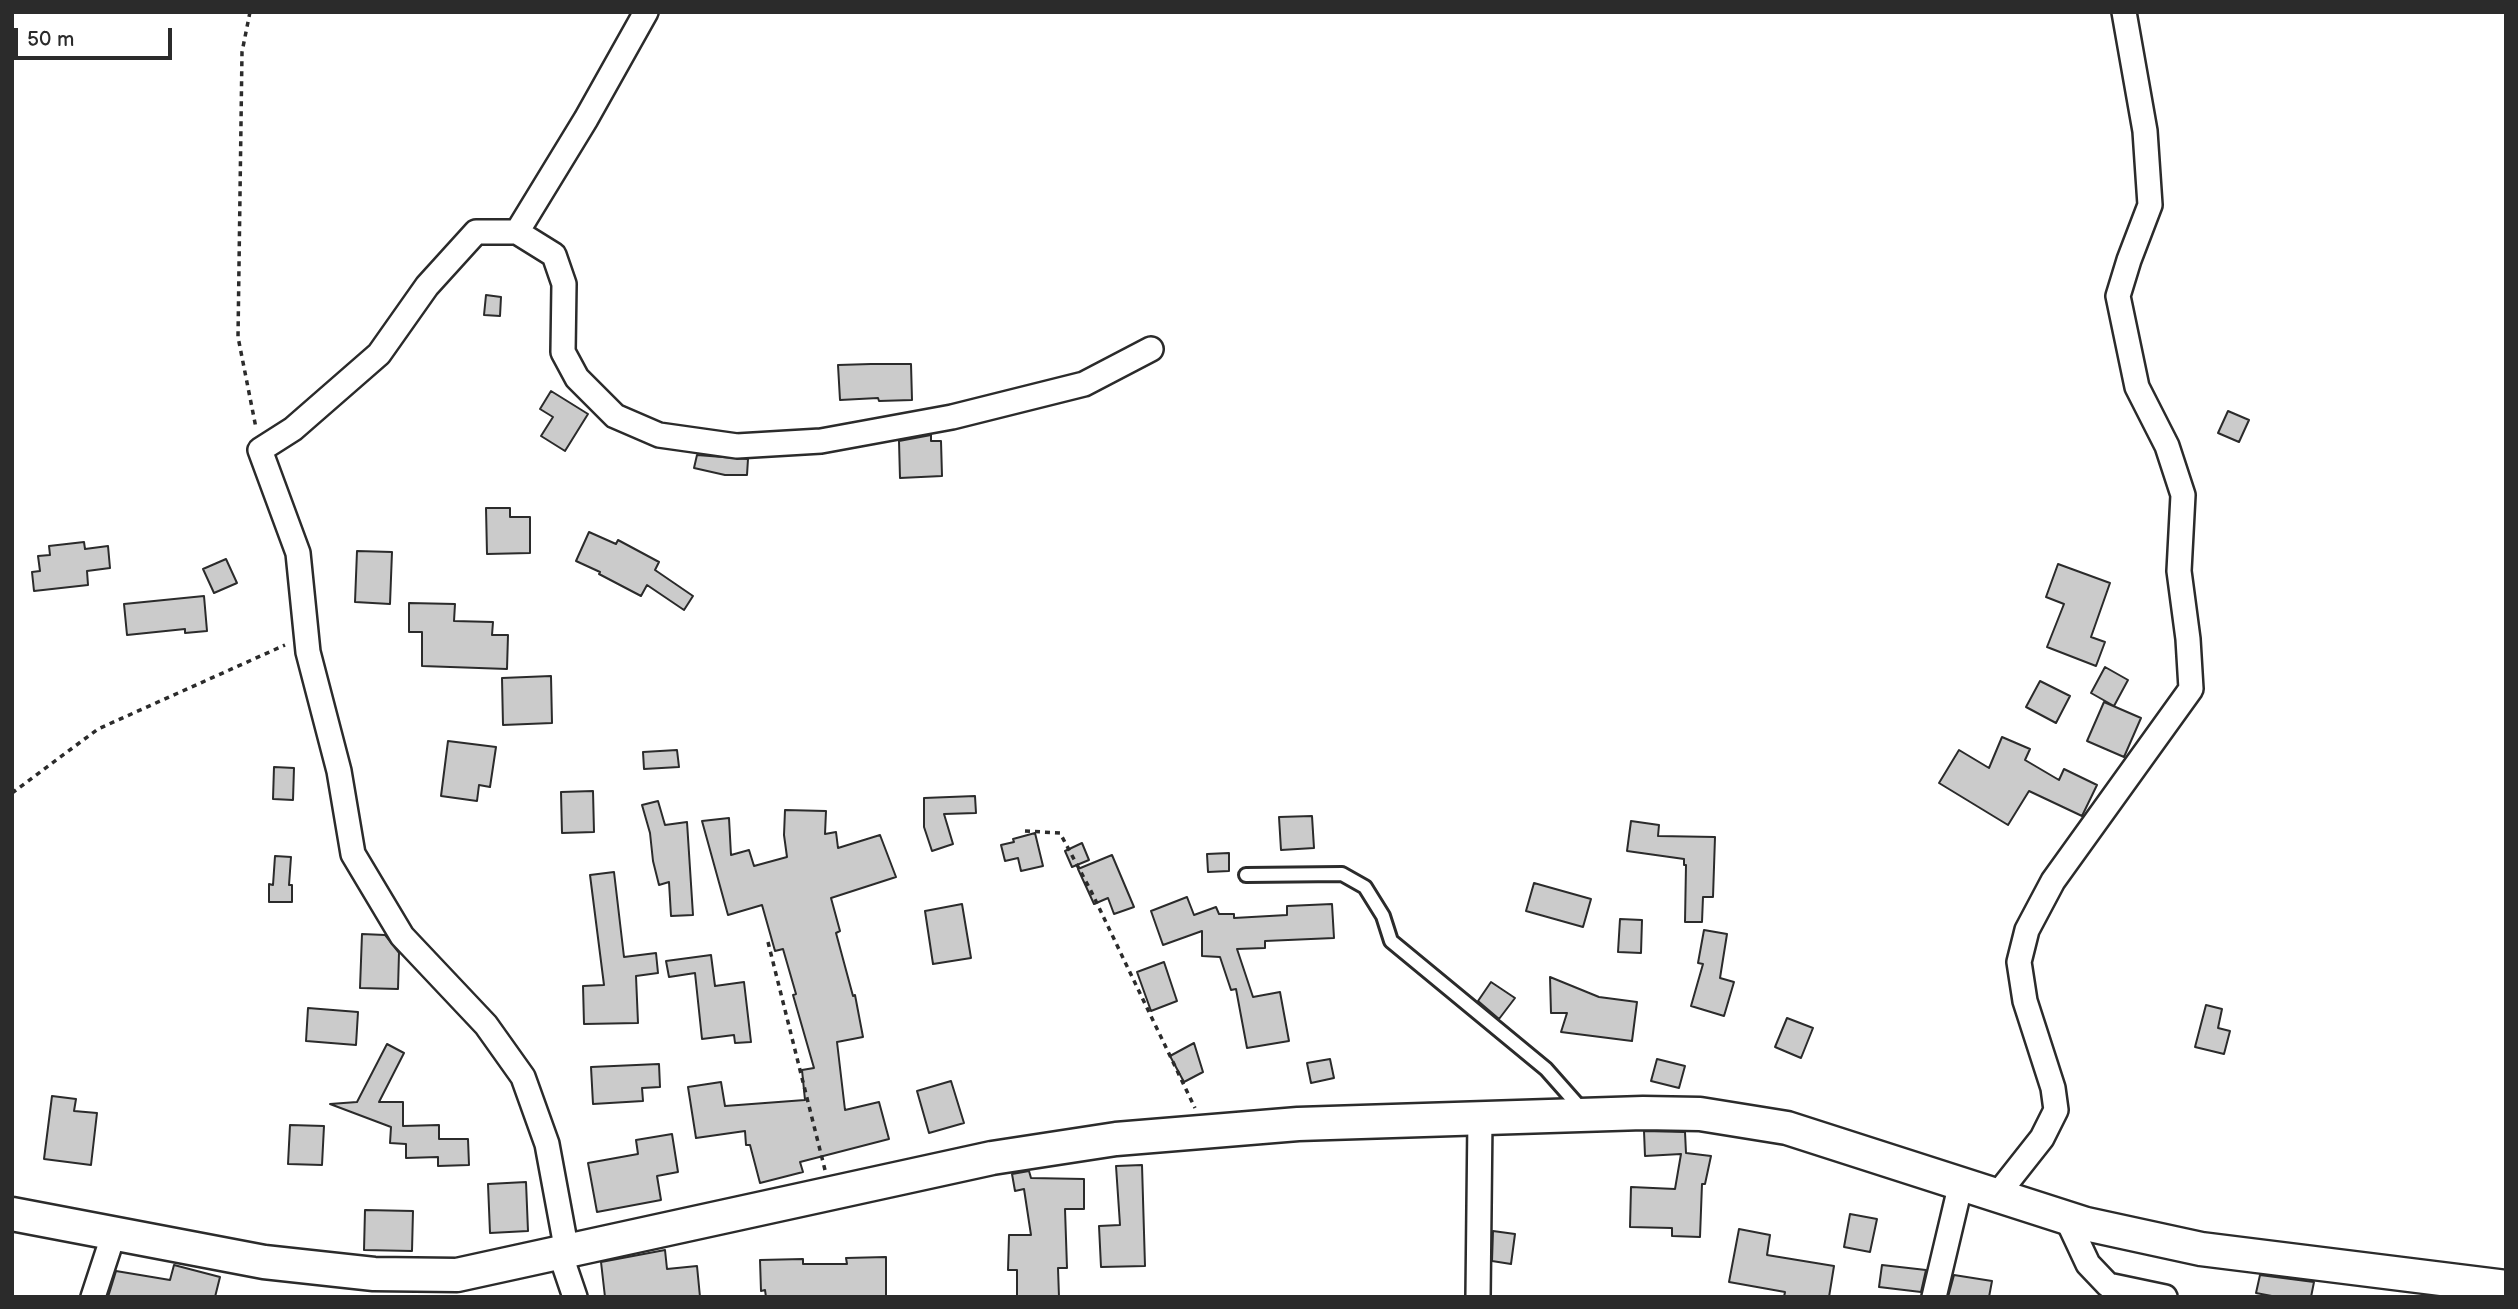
<!DOCTYPE html>
<html>
<head>
<meta charset="utf-8">
<style>
  body { margin:0 }
  #map { position:relative; width:2518px; height:1309px; overflow:hidden; background:#fff; font-family:"Balsamiq Sans",sans-serif }
  canvas { display:block }
  .frame { position:absolute; inset:0; border:14px solid #2b2b2b; pointer-events:none }
  .scale { position:absolute; left:14px; top:28px; width:158px; height:32px; box-sizing:border-box; border:4px solid #2b2b2b; border-top:0; padding-left:9px; font-size:21px; line-height:24px; white-space:nowrap; color:#2b2b2b; -webkit-text-stroke:5px #fff; paint-order:stroke }
</style>
</head>
<body>
<div id="map">
<canvas width="2518" height="1309"></canvas>
<div class="frame"></div>
<div class="scale">50 m</div>
</div>
<script>
const context = document.querySelector('canvas').getContext('2d');
context.lineJoin = 'round';
function paint(path, color) { context.fillStyle = color; context.fill(path, 'evenodd'); }
function trace(path, color, width, dash) { context.strokeStyle = color; context.lineWidth = width; context.lineCap = dash ? 'butt' : 'round'; context.setLineDash(dash || []); context.stroke(path); }
const building = new Path2D(`
  M486,295L501,297L500,316L484,315Z
  M871,364H911L912,400L879,401L878,398L840,400L838,365Z
  M551,391L588,414L565,451L541,436L553,417L540,409Z
  M2228,411L2249,420L2239,442L2218,433Z
  M931,435V441H941L942,476L900,478L899,441Z
  M697,455L748,459L747,475H725L694,468Z
  M486,508H510V517H530V553L487,554Z
  M589,532L616,544L618,540L659,562L655,570L693,596L684,610L647,585L641,596L599,574L600,572L576,561Z
  M84,542L85,549L108,546L110,568L87,571L88,585L34,591L32,572L40,571L38,556L50,555L49,546Z
  M357,551L392,552L390,604L355,602Z
  M226,559L237,583L214,593L203,569Z
  M2058,564L2110,583L2091,637L2105,642L2096,666L2047,647L2064,604L2046,597Z
  M204,596L207,631L185,633V629L127,635L124,604Z
  M409,603L455,604L454,621L493,622L492,635H508L507,669L422,666V632H409Z
  M2105,667L2128,680L2114,706L2091,693Z
  M551,676L552,723L503,725L502,678Z
  M2040,681L2070,696L2056,723L2026,707Z
  M2104,702L2141,718L2124,757L2087,741Z
  M2002,737L2030,749L2025,760L2059,780L2064,769L2097,785L2082,816L2029,791L2008,825L1939,783L1959,750L1989,768Z
  M448,741L496,747L490,787L479,785L477,801L441,796Z
  M677,750L679,767L644,769L643,752Z
  M274,767L294,768L293,800L273,799Z
  M593,791L594,832L562,833L561,792Z
  M975,796L976,813L944,814L953,844L932,851L924,827V798Z
  M658,801L665,825L687,822L693,915L671,916L669,882L659,885L653,861L650,833L642,805Z
  M785,810L826,811L825,834L836,832L838,848L880,835L896,877L831,898L840,931L836,933L853,996L855,995L863,1037L837,1042L845,1110L879,1102L889,1139L800,1162L803,1172L760,1183L750,1145H746L745,1131L696,1138L688,1087L721,1082L725,1106L805,1100L802,1070L814,1068L793,995L796,994L783,949L775,951L762,905L728,915L702,821L729,818L731,855L749,850L754,866L787,857L784,835Z
  M1312,816L1314,848L1281,850L1279,817Z
  M1631,821L1659,825L1658,836L1715,837L1713,897H1703L1702,922H1685L1686,865H1684V859L1627,851Z
  M1035,833L1043,866L1021,871L1018,858L1005,861L1001,845L1014,842L1013,839Z
  M1082,843L1089,860L1072,867L1065,851Z
  M1229,853V871L1208,872L1207,854Z
  M1112,855L1134,907L1114,914L1108,898L1094,904L1078,869Z
  M275,856L291,857L289,885H292V902H269V884L273,885Z
  M614,872L624,957L656,953L658,973L636,976L638,1023L584,1024L583,986L604,985L590,875Z
  M1534,883L1591,899L1583,927L1526,911Z
  M1187,897L1194,915L1216,907L1219,914H1234V918L1287,915V906L1332,904L1334,938L1265,941V948L1237,949L1253,997L1280,992L1289,1041L1247,1048L1236,989L1231,990L1220,957L1202,956V931L1163,945L1151,911Z
  M962,904L971,958L933,964L925,911Z
  M1620,919L1642,920L1641,953L1618,952Z
  M1704,930L1727,934L1720,978L1734,982L1724,1016L1691,1006L1703,964L1698,963Z
  M362,934L385,935L399,953L398,989L360,988Z
  M711,955L715,986L744,982L751,1042L735,1043L734,1035L702,1039L695,973L669,977L666,961Z
  M1164,962L1177,1001L1151,1011L1137,972Z
  M1550,977L1599,997L1637,1002L1632,1041L1561,1032L1567,1013H1551Z
  M1491,982L1515,998L1499,1019L1478,1001Z
  M2206,1005L2222,1009L2218,1028L2230,1031L2224,1054L2195,1047Z
  M308,1008L358,1012L356,1045L306,1041Z
  M1787,1018L1813,1028L1801,1058L1775,1047Z
  M1194,1043L1203,1072L1184,1082L1170,1056Z
  M387,1044L404,1053L379,1102H403V1126L439,1125V1139H468L469,1165L438,1166V1157L406,1158V1144L390,1143L391,1127L330,1104L357,1102Z
  M1330,1059L1334,1078L1311,1083L1307,1063Z
  M1657,1059L1685,1066L1679,1088L1651,1081Z
  M659,1064L660,1087L642,1088L643,1101L593,1104L591,1067Z
  M951,1081L964,1123L929,1133L917,1091Z
  M52,1096L76,1099L74,1111L97,1113L91,1165L44,1159Z
  M290,1125L324,1126L322,1165L288,1164Z
  M1644,1131L1685,1132L1686,1153L1711,1156L1705,1184H1702L1700,1237L1672,1236V1228L1630,1227L1631,1187L1675,1189L1681,1154L1645,1156Z
  M672,1134L678,1172L657,1176L661,1200L597,1212L588,1163L638,1154L636,1140Z
  M1142,1165L1145,1266L1101,1267L1099,1226L1120,1225L1116,1166Z
  M1029,1171L1031,1178L1084,1179V1209H1065L1067,1268H1058L1059,1297H1017V1270H1008L1009,1235H1031L1024,1189L1015,1191L1012,1174Z
  M526,1182L528,1231L490,1233L488,1184Z
  M365,1210L413,1211L412,1251L364,1250Z
  M1850,1214L1877,1219L1870,1252L1844,1247Z
  M1739,1229L1770,1235L1767,1255L1834,1266L1829,1297H1784L1785,1292L1729,1282Z
  M1493,1231L1515,1234L1511,1264L1492,1261Z
  M665,1250L667,1269L697,1266L700,1297H605L601,1262Z
  M886,1257V1296L766,1297L765,1290L761,1291L760,1260L803,1259V1264H847L846,1258Z
  M174,1265L220,1277L215,1297H108L116,1271L170,1280Z
  M1882,1265L1926,1270L1921,1292L1879,1287Z
  M1954,1275L1992,1281L1989,1297H1948Z
  M2260,1275L2314,1282L2311,1297H2277L2256,1293Z`);
paint(building, '#cbcbcb');
trace(building, '#2b2b2b', 2);
const service = new Path2D(`
  M1246,875L1342,874L1365,887L1383,916L1391,941L1546,1069L1584,1112`);
const minor = new Path2D(`
  M517,232L554,255L564,284L563,352L577,378L615,416L659,435L737,446L821,441L952,417L1084,384L1151,349
  M1997,1195L2042,1138L2056,1110L2053,1088L2025,1001L2019,962L2027,930L2053,881L2191,689L2188,639L2179,571L2183,495L2167,446L2137,387L2118,296L2129,260L2150,205L2145,131L2124,12
  M2066,1217L2088,1264L2108,1285L2165,1297
  M567,1252L547,1144L523,1077L486,1025L402,936L353,854L339,771L308,652L298,553L260,450L293,429L379,354L427,286L476,232H517L586,119L646,12
  M560,1253L575,1297
  M93,1297L114,1233
  M1478,1297L1480,1118
  M1934,1297L1961,1183`);
const secondary = new Path2D(`
  M12,1214L264,1262L374,1274L457,1275L992,1158L1116,1139L1298,1124L1643,1113L1700,1114L1787,1128L2086,1224L2201,1249L2506,1287`);
trace(service, '#2b2b2b', 18);
trace(minor, '#2b2b2b', 28);
trace(secondary, '#2b2b2b', 37);
trace(new Path2D(`
  M250,12L242,52L238,337L256,428
  M12,793L98,729L285,645
  M1025,831L1060,833L1091,891L1195,1108
  M768,942L825,1170`), '#2b2b2b', 3.5, [5, 5]);
trace(service, '#fff', 12);
trace(minor, '#fff', 23);
trace(secondary, '#fff', 32);
</script>
</body>
</html>
